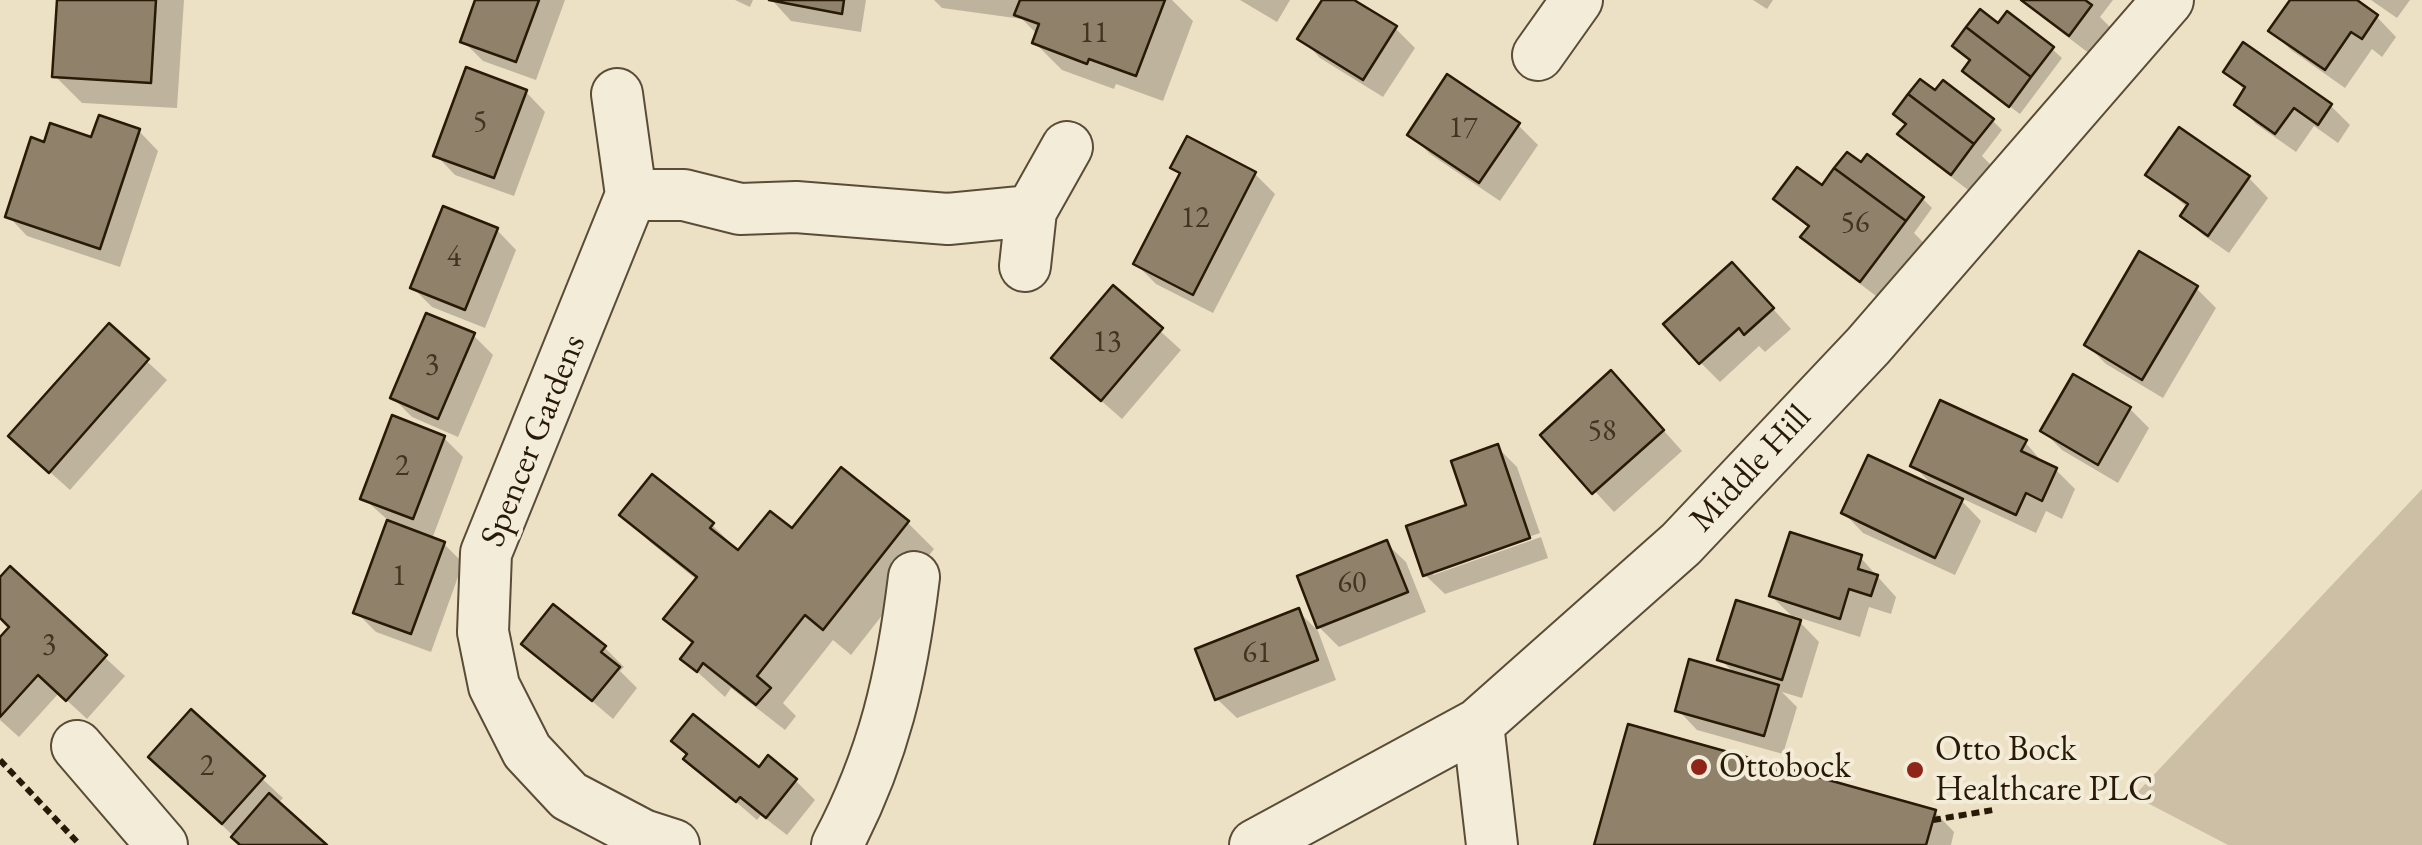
<!DOCTYPE html>
<html>
<head>
<meta charset="utf-8">
<style>
  body { margin:0 }
  canvas { display:block; background:#ede1c5 }
</style>
</head>
<body>
<canvas width="2422" height="845"></canvas>
<script>
const context = document.querySelector('canvas').getContext('2d');
context.lineJoin = 'round';
function paint(path, color) { context.fillStyle = color; context.fill(path, 'evenodd'); }
function trace(path, color, width, dash) { context.strokeStyle = color; context.lineWidth = width; context.lineCap = dash ? 'butt' : 'round'; context.setLineDash(dash || []); context.stroke(path); }
function label(font, color, halo, rows, align = 'center') {
  context.font = font + ' "EB Garamond",serif'; context.lineWidth = 8; context.setLineDash([]); context.textBaseline = 'middle'; context.strokeStyle = halo; context.fillStyle = color; for (const [text, x, y, turn = 0] of rows) {
    context.save(); context.translate(x, y); context.rotate((+turn || 0) * Math.PI / 180); context.textAlign = isNaN(turn) ? turn : align; if (halo) context.strokeText(text, 0, 0); context.fillText(text, 0, 0); context.restore();
  }
}
paint(new Path2D(`
  M2422,489V845H2228L2134,796Z`), '#ccbfa5');
paint(new Path2D(`
  M59,0H184L177,108L82,103L55,76Z
  M478,0H565L536,80L483,61L463,41Z
  M735,0H753L750,7Z
  M772,0H866L861,32L791,21Z
  M934,0H1172L1193,21L1163,101L1116,84L1114,89L1062,70L1035,43L1038,35L1022,19L942,8Z
  M1240,0H1290L1277,22Z
  M1325,0H1350L1395,28L1415,48L1383,97L1320,58L1301,38Z
  M1753,0H1773L1767,9Z
  M2024,0H2113L2100,17L2110,27L2090,54L2044,19Z
  M2293,0H2352L2377,17L2396,37L2382,57L2372,49L2345,88L2291,50L2272,31Z
  M2371,0H2410L2397,18Z
  M1999,26L2052,49L2062,58L2020,114L1975,81Z
  M2244,46L2331,106L2350,125L2338,143L2314,126L2296,152L2256,124L2237,104L2245,91L2227,72Z
  M526,92L545,112L514,196L455,175L436,155Z
  M1936,94L1992,120L2002,130L1982,156L1992,166L1972,193L1920,153L1901,134Z
  M1518,125L1538,145L1500,201L1430,154L1410,134Z
  M2180,130L2249,178L2268,198L2229,253L2203,235L2183,215L2188,208L2149,175Z
  M139,131L158,151L120,267L27,236L8,216L46,145L93,140Z
  M1173,168L1255,174L1275,194L1213,313L1156,284L1136,264L1182,176Z
  M1822,188L1922,198L1932,208L1914,233L1924,243L1880,299L1823,256L1804,237L1810,229L1776,199Z
  M497,230L516,250L485,328L432,307L413,288Z
  M1751,284L1791,329L1765,352L1759,346L1720,382L1700,362Z
  M2196,288L2216,308L2163,398L2106,364L2087,345Z
  M1114,289L1181,350L1122,419L1074,377Z
  M109,326L167,380L70,490L31,455Z
  M473,335L493,355L458,437L412,417L393,398Z
  M1630,393L1682,451L1614,512L1543,435Z
  M2130,409L2149,428L2118,483L2062,450L2043,431Z
  M444,438L463,457L432,539L444,544L463,563L431,652L376,632L356,612L389,521L363,498Z
  M2025,442L2044,464L2056,470L2075,489L2062,519L2046,511L2036,533L1957,496L1981,521L1955,575L1863,533L1844,513L1936,489L1913,465Z
  M1497,447L1517,467L1540,533L1433,570V575L1541,537L1548,558L1445,594L1425,575L1469,507Z
  M623,515L712,525L740,552L792,532L908,523L934,549L851,655L833,640L783,703L796,716L785,730L731,688L725,697L683,659L693,645L666,618L697,580L650,542Z
  M1386,543L1406,562L1426,612L1339,647L1319,627Z
  M1860,557L1896,597L1891,614L1869,607L1860,637L1794,616L1819,642L1802,698L1782,692L1797,707L1783,754L1697,730L1678,710L1736,675L1720,659L1797,621L1771,596Z
  M10,570L125,676L87,719L59,693L19,737L0,720V640L12,627L0,617V581Z
  M554,607L605,648L624,667L620,671L637,688L613,719L525,644Z
  M1298,611L1318,631L1336,680L1237,718L1217,699Z
  M191,713L283,798L277,804L323,845H243L171,777Z
  M686,759L759,770L795,780L815,800L787,835L761,815L757,820Z
  M1935,812L1954,832L1951,845H1597Z`), '#0003');
const building = new Path2D(`
  M57,0H156L151,83L52,77Z
  M475,0H539L516,62L460,42Z
  M769,0H844L842,14Z
  M1020,0H1165L1136,76L1089,59L1087,64L1032,43L1039,24L1014,15Z
  M1322,0H1354L1397,26L1363,80L1297,39Z
  M2021,0H2085L2092,5L2069,36Z
  M2290,0H2357L2378,15L2362,39L2351,32L2325,70L2268,31Z
  M1980,9L1998,23L2007,11L2054,47L2031,77L1966,27Z
  M1966,27L2031,77L2009,107L1962,71L1970,60L1952,46Z
  M2243,42L2332,104L2318,125L2294,108L2275,134L2234,105L2245,87L2223,72Z
  M466,67L527,90L494,178L433,156Z
  M1447,74L1520,123L1479,183L1407,135Z
  M1920,79L1935,90L1943,80L1994,119L1974,144L1908,94Z
  M1908,94L1974,144L1951,175L1897,134L1906,124L1893,114Z
  M99,115L140,129L100,249L5,217L31,137L44,142L50,123L91,137Z
  M2179,127L2250,176L2208,236L2180,216L2188,204L2145,175Z
  M1187,136L1256,172L1193,295L1133,264L1180,173L1170,168Z
  M1847,152L1861,162L1867,154L1924,197L1906,221L1834,168Z
  M1797,167L1822,185L1834,168L1906,221L1860,282L1800,237L1809,226L1773,199Z
  M443,206L498,228L465,310L410,288Z
  M2139,251L2198,286L2142,380L2084,345Z
  M1732,262L1774,308L1744,335L1739,328L1699,364L1663,324Z
  M1113,285L1163,328L1101,401L1051,358Z
  M426,313L475,333L438,419L390,398Z
  M109,323L149,359L49,473L8,436Z
  M1611,370L1664,430L1592,494L1540,435Z
  M2073,374L2131,407L2098,465L2040,431Z
  M1940,400L2027,440L2021,451L2057,468L2042,501L2026,493L2016,515L1910,466Z
  M392,415L445,436L413,519L360,499Z
  M1498,444L1530,538L1423,576L1406,526L1466,505L1451,461Z
  M1868,455L1963,499L1935,558L1841,513Z
  M841,467L909,521L823,630L805,615L757,676L771,688L756,705L703,663L697,672L680,659L693,642L663,619L697,577L619,515L652,474L714,523L710,528L738,550L770,511L792,528Z
  M387,520L445,542L411,634L353,613Z
  M1790,532L1862,555L1858,569L1878,575L1871,596L1849,589L1840,619L1769,596Z
  M1387,540L1408,592L1317,628L1297,576Z
  M10,566L107,655L66,701L38,675L0,717V637L9,627L0,618V577Z
  M1736,600L1801,620L1782,680L1717,660Z
  M553,604L606,646L601,652L620,667L592,701L521,644Z
  M1299,608L1318,660L1215,700L1195,649Z
  M1689,659L1779,685L1764,736L1675,711Z
  M191,709L265,776L222,824L148,757Z
  M693,714L759,767L768,755L797,779L766,818L740,797L736,802L683,759L687,754L671,741Z
  M1628,724L1936,810L1926,845H1594Z
  M269,793L327,845H240L231,837Z`);
paint(building, '#8f816a');
trace(building, '#291a07', 2.5);
const minor = new Path2D(`
  M1538,55L1577,0
  M617,94L631,195
  M1025,266L1031,211
  M1478,724L1492,845
  M77,746L162,845
  M674,845L643,835L569,796L527,751L494,686L483,632L486,553L631,195H684L740,209L796,207L948,219L1031,211L1067,147
  M837,845C884,756 902,676 914,577
  M1255,845L1478,724L1681,544L1868,346L2168,0`);
trace(minor, '#5a4c36', 54);
trace(new Path2D(`
  M0,760L80,845
  M1933,820L1993,810`), '#291a07', 6, [8, 5]);
trace(minor, '#f3ecd9', 50);
for (const [x, y, r, color] of [
  [1699,767,10,"#8f2418"],
  [1915,770,10,"#8f2418"]
]) { const dot = new Path2D(); dot.arc(x, y, r, 0, 2 * Math.PI); context.fillStyle = color; context.fill(dot); trace(dot, '#f3ecd9', 4); }
label('30px', '#423420', null, [
  ["11",1094,34],
  ["5",480,123],
  ["17",1463,129],
  ["12",1195,219],
  ["56",1855,224],
  ["4",454,258],
  ["13",1107,343],
  ["3",432,366],
  ["58",1602,432],
  ["2",402,467],
  ["1",399,577],
  ["60",1352,584],
  ["3",49,646],
  ["61",1257,654],
  ["2",207,767]
]);
label('35px', '#291a07', '#f3ecd9', [
  ["Spencer Gardens",534,441,-68],
  ["Middle Hill",1751,469,-47]
]);
label('35px', '#291a07', '#f3ecd9', [
  ["Otto Bock",1935,750],
  ["Healthcare PLC",1935,790],
  ["Ottobock",1719,767]
], 'left');
</script>
</body>
</html>
